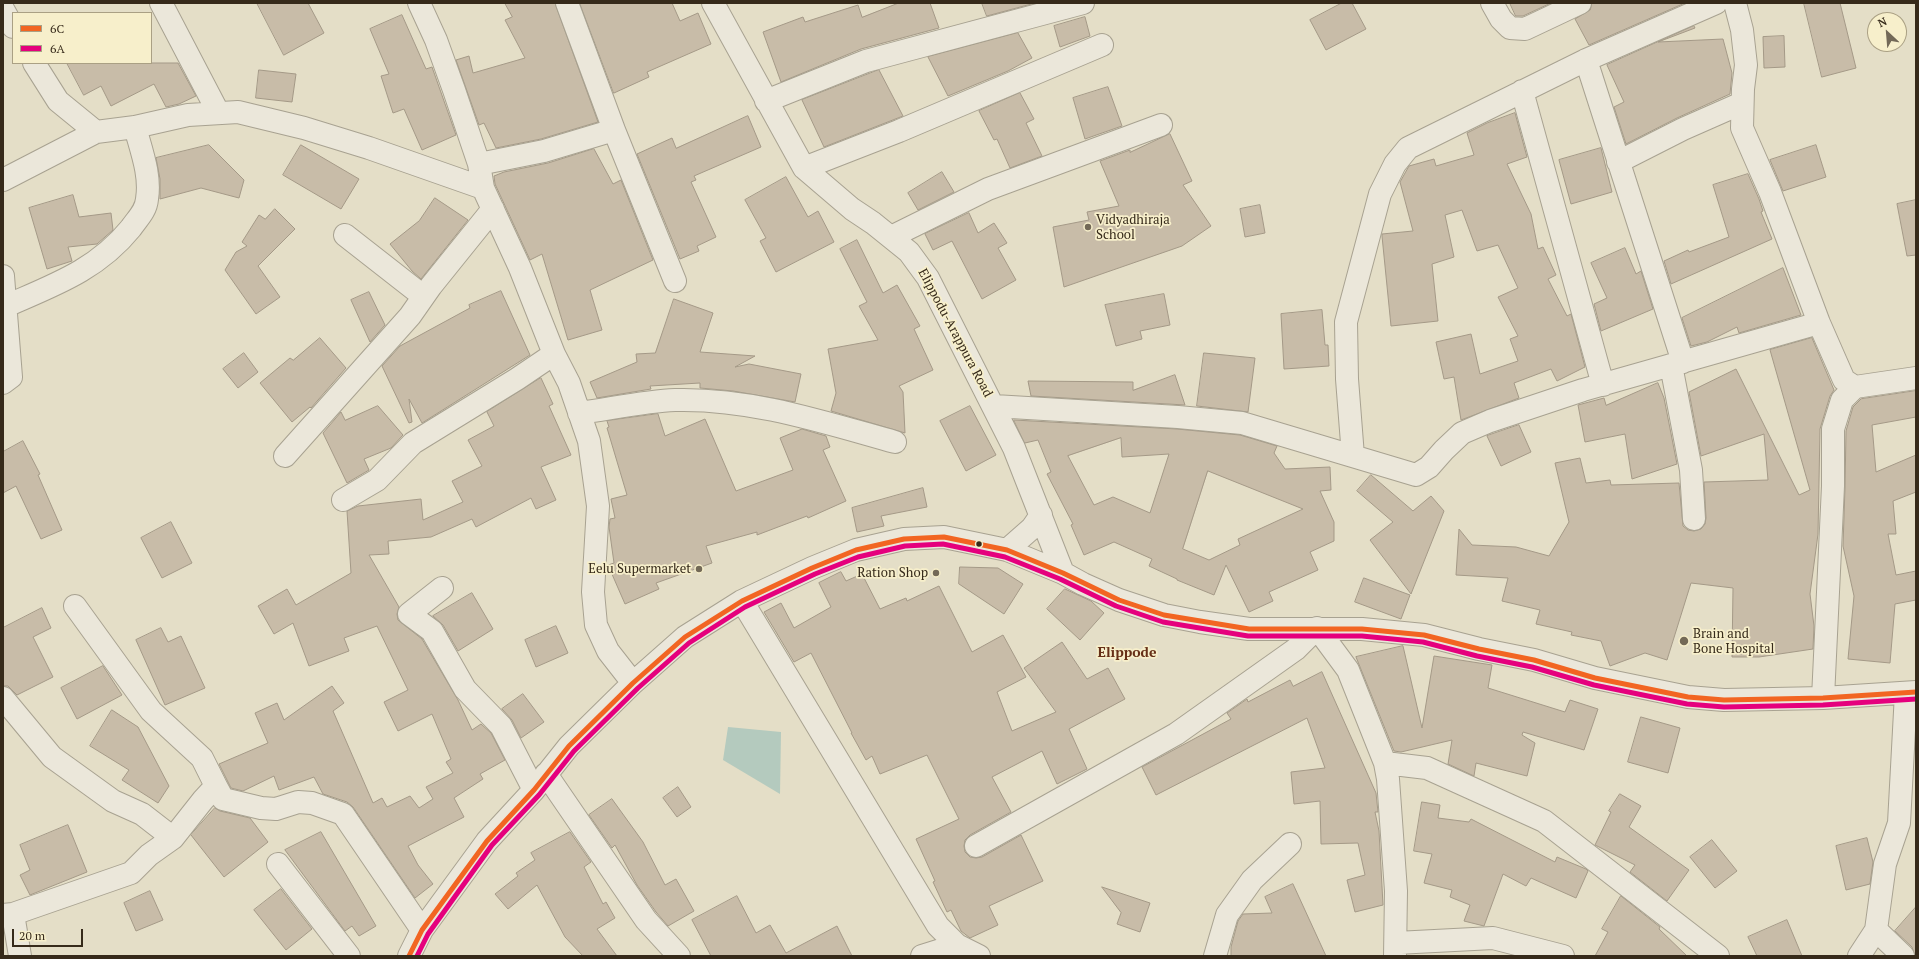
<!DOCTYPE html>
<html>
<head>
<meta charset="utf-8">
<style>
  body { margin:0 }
  #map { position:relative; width:1919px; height:959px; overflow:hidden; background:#e4dec7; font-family:"PT Serif",serif }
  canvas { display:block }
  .frame { position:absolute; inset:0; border:4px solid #362a1a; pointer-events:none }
  .legend { position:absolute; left:12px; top:12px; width:140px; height:52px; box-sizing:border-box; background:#f7efcb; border:1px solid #aaa084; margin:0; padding:5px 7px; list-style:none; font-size:12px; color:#362a1a }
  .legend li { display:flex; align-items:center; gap:8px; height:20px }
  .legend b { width:20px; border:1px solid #aaa084 }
  .north { position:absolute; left:1867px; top:12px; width:40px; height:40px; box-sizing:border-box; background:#f7efcb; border:1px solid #aaa084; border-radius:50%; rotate:334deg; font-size:11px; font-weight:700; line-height:16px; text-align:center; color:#362a1a }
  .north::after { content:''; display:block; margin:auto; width:14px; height:18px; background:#736957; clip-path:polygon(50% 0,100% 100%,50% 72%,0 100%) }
  .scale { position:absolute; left:12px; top:929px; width:71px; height:18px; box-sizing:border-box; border:2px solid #362a1a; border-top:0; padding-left:5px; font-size:12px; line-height:14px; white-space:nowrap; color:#362a1a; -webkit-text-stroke:3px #f7efcb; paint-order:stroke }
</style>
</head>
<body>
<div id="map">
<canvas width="1919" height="959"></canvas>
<div class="frame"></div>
<ul class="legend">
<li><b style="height:5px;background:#f26522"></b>6C</li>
<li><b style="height:5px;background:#e5007d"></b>6A</li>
</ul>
<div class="north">N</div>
<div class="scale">20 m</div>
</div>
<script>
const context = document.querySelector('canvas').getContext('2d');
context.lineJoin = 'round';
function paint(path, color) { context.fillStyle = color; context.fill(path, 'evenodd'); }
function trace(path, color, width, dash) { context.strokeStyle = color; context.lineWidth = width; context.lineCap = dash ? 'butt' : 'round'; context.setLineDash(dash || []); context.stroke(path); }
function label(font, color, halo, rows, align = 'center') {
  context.font = font + ' "PT Serif",serif'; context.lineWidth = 3.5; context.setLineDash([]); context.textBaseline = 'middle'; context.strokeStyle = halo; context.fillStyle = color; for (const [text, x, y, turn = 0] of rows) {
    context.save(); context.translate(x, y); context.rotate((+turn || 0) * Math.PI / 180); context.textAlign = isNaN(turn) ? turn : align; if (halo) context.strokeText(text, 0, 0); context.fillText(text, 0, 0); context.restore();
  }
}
paint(new Path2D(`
  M728,727L781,732L780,794L723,760Z`), '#b4cabe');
const building = new Path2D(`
  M257,3H308L324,33L284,55Z
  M505,3H555L598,122L541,139L496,148L484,123L479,125L456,60L469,56L473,73L525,58L505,20L512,17Z
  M580,3H672L680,21L698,13L711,44L647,72L649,77L614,93Z
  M899,3H930L939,28L861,49L781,82L763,32L803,17L805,22L858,5L862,17Z
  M982,3H1035L987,16Z
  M1342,3H1352L1366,29L1326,50L1310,20Z
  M1510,3H1551L1523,16H1516Z
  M1592,3H1685L1589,45L1575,19L1590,10Z
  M1804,3H1840L1856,68L1822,77Z
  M402,15L426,69L432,67L456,135L422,150L404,109L393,113L381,76L389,74L370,29Z
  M1085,17L1090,36L1060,47L1054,26Z
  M1694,26L1695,28L1658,42L1723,39L1732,73L1730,94L1677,118L1626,144L1614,107L1624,102L1607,65Z
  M1018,33L1032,58L1008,71L948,96L928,57Z
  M1784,36L1785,67L1764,68L1763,37Z
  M67,63H178L196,96L179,104L166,107L154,84L111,106L101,86L84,95Z
  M259,70L296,74L292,102L256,98Z
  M879,70L903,116L824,147L802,100Z
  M1108,87L1122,126L1085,139L1073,98Z
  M1020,93L1034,119L1026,123L1042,156L1010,168L997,139L994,140L979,111Z
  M1515,113L1527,157L1507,164L1531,214L1538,249L1543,247L1556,275L1548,279L1567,316L1571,314L1585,367L1557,381L1551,369L1514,383L1519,398L1461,420L1454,377L1444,379L1436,342L1471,334L1480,374L1518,361L1510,339L1518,336L1498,297L1518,288L1498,245L1477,251L1462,210L1445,215L1454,257L1432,264L1438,321L1391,326L1382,236V234L1413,231L1400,182L1409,166L1434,159L1436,166L1474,155L1467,133L1487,123Z
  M748,116L761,147L694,176L696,180L691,182L716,237L697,246L699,251L680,259L637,154L672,138L676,148Z
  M1170,134L1192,181L1183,185L1211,226L1182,246L1064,287L1053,227L1089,220L1087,212L1119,206L1100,161L1130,150V152Z
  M209,145L244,180L239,198L201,188L160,199V179L156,158Z
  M301,145L359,179L341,209L283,175Z
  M1816,145L1826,177L1783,191L1770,160Z
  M1601,148L1612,192L1571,204L1559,160Z
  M594,149L613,184L621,180L653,260L590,290L602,330L568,340L542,254L530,260L495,184L494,176L504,172L548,163Z
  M942,172L954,192L918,210L908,193Z
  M1748,174L1759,199L1763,211L1761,212L1772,239L1671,284L1664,261L1688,250L1689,252L1729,237L1713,185Z
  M786,177L808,217L818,211L834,242L776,272L760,241L766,238L745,200Z
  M73,195L79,217L111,213L113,230L97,244L68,247L72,261L47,269L29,208Z
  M435,198L468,220L421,279L412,271L390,244L419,221Z
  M1916,200V255L1907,256L1897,204Z
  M1260,205L1265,233L1245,237L1240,209Z
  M275,209L295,229L258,266L280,297L256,314L225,270L236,252L247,246L242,242L259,215L265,219Z
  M969,213L978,233L994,223L1007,243L998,248L1016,280L982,299L952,241L933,250L925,234Z
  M857,240L883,293L897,285L920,326L914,329L933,370L899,386L903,392L905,433L831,411L836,393L828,349L878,340L859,306L867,302L840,249Z
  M1625,248L1636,274L1641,271L1653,309L1601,331L1594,304L1607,298L1591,263Z
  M1783,268L1801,315L1739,333L1737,327L1707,342L1691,346L1682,318Z
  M501,291L530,355L422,423L409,399L412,422L409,423L382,366L400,346L470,308L469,305Z
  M369,292L385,325L370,342L351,300Z
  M1164,294L1170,325L1140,331L1142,339L1116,346L1105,305Z
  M674,299L713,313L700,352L755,356L735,367L749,364L801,374L795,402L733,391L700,388V383L650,386L651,389L597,398L590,382L637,362L636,354L655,353Z
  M1322,310L1325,345H1328L1329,366L1284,369L1281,314Z
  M320,338L346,368L311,408L310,407L292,422L260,383L290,358L293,360Z
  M1812,338L1834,390L1830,396L1820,429L1818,534L1810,594L1814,626L1813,649L1759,657H1732L1733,588L1691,583L1667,660L1645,653L1610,666L1601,641L1571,635L1572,632L1536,624L1540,610L1502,601L1508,578L1456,575L1459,529L1472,545L1516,547L1549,556L1569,522L1555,463L1580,458L1586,483L1610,480L1611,485L1679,483L1683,526L1688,530L1694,531L1701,529L1705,524L1706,518L1704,482L1768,480L1764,434L1701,456L1689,392L1736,369L1799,495L1810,490L1770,350Z
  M244,353L258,372L238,388L223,369Z
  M1204,353L1255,358L1248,412L1197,406Z
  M1175,375L1185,405L1031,396L1028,381L1133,382V390Z
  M541,378L553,404L549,406L571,455L541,467L556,500L536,509L531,498L476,527L472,519L431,537L388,541L389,554L369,555L399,607L397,614L398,620L422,639L458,700L472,730L481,724L491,733L505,760L480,774L483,779L454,798L464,817L408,846L418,865L433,884L415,898L353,807L347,802L323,794L314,777L279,790L274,776L243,791L231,788L219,764L268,743L255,713L277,703L284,720L332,686L344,703L333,711L373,803L382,798L387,807L410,796L419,808L433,799L426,787L453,773L446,762L451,759L432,714L398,731L384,702L408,690L377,626L344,638L349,651L309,666L293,623L274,634L258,606L287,589L296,605L351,573L347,511L358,506L421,499L423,520L463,502L452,481L482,466L468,440L494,426L487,412Z
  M1658,383L1664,398L1677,464L1632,479L1625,434L1585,442L1578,405L1604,398L1606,405Z
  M1916,391V417L1872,425L1876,472L1916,455V492L1893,501L1896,534H1888L1896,575L1916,571V600L1895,604L1890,663L1848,659L1854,596L1843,546L1845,487L1846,431L1853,407L1861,399Z
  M378,406L403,435L391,448L364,459L369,470L347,483L323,433L341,412L345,420Z
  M970,406L996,455L966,471L940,421Z
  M658,414L665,436L705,419L736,491L793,470L780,438L802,429L826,436L830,447L823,450L846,501L808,518L807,516L757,535V532L706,546L712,563L656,583L659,589L625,604L608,565L614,563L609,527L610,519L615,518L611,499L627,495L607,428L609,427L607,421Z
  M1014,420L1177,429L1240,435L1277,446L1274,453L1285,469L1330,467L1331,490L1320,491L1334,522V541L1310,552L1318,570L1269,592L1273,601L1249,612L1226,565L1214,595L1177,580V579L1149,566L1152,559L1114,542L1084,555L1071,525L1073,524L1047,474L1051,472L1038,440L1025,443ZM1121,438L1122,457L1169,454L1150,513L1113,497L1094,505L1068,456ZM1208,471L1303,509L1238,539L1240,545L1209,560L1183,549Z
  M1519,425L1531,452L1501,466L1487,436Z
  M23,441L40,474L38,475L62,530L41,539L16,486L3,493V452Z
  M1371,475L1413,511L1431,496L1444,511L1411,594L1370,540L1393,522L1357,491Z
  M923,488L927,507L881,516L884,526L857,532L852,508Z
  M171,522L192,563L162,578L141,538Z
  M960,567L998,568L1023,584L1004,614L959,584Z
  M841,572L846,581L862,574L880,609L906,598L907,601L939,586L972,652L1003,635L1026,677L997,692L1012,731L1056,712L1024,668L1062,642L1087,679L1108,668L1125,699L1069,729L1087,769L1057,784L1042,751L992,777L1011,812L970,835L965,840L964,846L965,852L970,857L976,858L982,857L1021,835L1043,881L989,906L998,925L970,938L961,931L951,910L947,912L933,882L935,881L916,839L959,819L927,755L880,774L872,756L866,760L851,733H852L811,653L794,662L764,612L781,603L794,628L831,607L819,583Z
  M1364,578L1410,595L1401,619L1355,602Z
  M1065,589L1091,601L1104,613L1080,640L1047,609Z
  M472,593L493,629L458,651L443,625L433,616Z
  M42,608L51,628L33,637L53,677L17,695L8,686H3V628Z
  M556,626L568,653L536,667L525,640Z
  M161,628L168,642L181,636L205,688L165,705L136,640Z
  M1403,646L1422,728L1434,656L1492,665L1488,688L1565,712L1570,700L1598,709L1584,750L1523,732L1522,735L1535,743L1527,776L1476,763L1474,776L1448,764L1452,740L1401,752L1394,751L1356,657Z
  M103,666L122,695L77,719L61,688Z
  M1322,672L1376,793L1378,812H1375L1379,831L1383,905L1355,912L1347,880L1365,875L1358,843L1321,844L1320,801L1294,804L1291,772L1325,768L1307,718L1156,795L1142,767L1231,719L1227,713L1247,699L1248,702L1290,680L1293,686Z
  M523,694L544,722L521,738L512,720L502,709Z
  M112,710L138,727L169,786L158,803L122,780L129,770L90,746Z
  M1641,717L1680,728L1668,773L1628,762Z
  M678,787L691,807L677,817L663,798Z
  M1620,794L1641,806L1629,827L1689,870L1667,901L1630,872L1635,865L1595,845L1611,812L1609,811Z
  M612,799L643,842L665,885L676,879L694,911L668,926L656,912L637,885L615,845L612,848L589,815Z
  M1422,802L1440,805L1438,818L1469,822L1471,819L1555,862L1557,857L1586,869L1588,871L1576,898L1531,878L1526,886L1503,874L1484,926L1464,921L1470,905L1450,897L1452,890L1424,883L1432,854L1414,851Z
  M215,808L220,811L250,818L268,842L224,877L191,835Z
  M68,825L87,872L30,895L20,875L30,870L20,845Z
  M321,832L376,926L359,936L352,926L345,931L285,850Z
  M570,832L591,862L584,867L603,904L606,902L615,918L597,929L617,956H583L565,937L537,885L508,909L495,894L518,876L516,873L535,860L531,853Z
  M1867,838L1873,862L1870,884L1846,890L1836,846Z
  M1712,840L1737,871L1715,888L1690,857Z
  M1293,884L1326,956H1231V947L1238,921L1243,914L1272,913L1265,897Z
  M1102,887L1150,903L1140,932L1117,924L1121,913Z
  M281,889L312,929L286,950L254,910Z
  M150,891L163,920L136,931L124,903Z
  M737,896L756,933L770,925L786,953L837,926L852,956H711L692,920Z
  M1621,896L1660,927L1659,929L1687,956H1595L1608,932L1602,929Z
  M1916,907V956H1915L1912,947L1895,931Z
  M1787,920L1802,956H1757L1748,937Z`);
paint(building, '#c8bca8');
trace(building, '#a49987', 1);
const minor = new Path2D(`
  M161,3L218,112
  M419,3L436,40L454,90L479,164L483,188L520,268L554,354L569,383L589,441L598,506L593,592L596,625L608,651L633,683
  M567,3L614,130L675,281
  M713,3L804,168L852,209L873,223L909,252L928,278L1014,448L1063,573
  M1492,3L1501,19L1510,28L1525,29L1580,3
  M1735,3L1742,30L1746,65L1743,89L1742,128L1770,192L1819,323L1844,380L1855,387L1916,378
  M3,9L13,27
  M1586,60L1683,362
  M34,63L58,101L96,132L135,127L188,115L238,112L304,128L369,148L483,188
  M1522,91L1603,385
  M766,101L866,61L1083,3
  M1618,162L1683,129L1742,103
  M479,164L544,151L614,130
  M804,168L899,131L1102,45
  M3,180L96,132
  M345,235L423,296
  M891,237L988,189L1161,125
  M3,276L11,377L3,383
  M6,306C54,285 97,270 131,228C138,218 146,211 147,199C151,175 141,150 135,127
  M1671,365L1691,470L1694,519
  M994,406L1178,417L1242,423L1416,475L1429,467L1444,450L1462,433L1490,421L1583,390L1819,323
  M579,413C609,409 646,401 675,400C751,398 823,422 895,442
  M285,456L410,316L431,286L493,209
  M1353,456L1347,379L1346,322L1380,194L1395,164L1408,148L1586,60L1716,3
  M343,500L377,480L413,443L517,379L554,354
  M1007,550L1032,528L1041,515
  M442,588L409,614L432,631L465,689L501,726L534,790
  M742,601L938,926L957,945L979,956
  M75,606L151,711L202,758L216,786
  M3,698L52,757L113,801L142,814L173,838L203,800L216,786L223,799L261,808L276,809L298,802L312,803L343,814L422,930
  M1823,698L1833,486V429L1842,400L1855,387
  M1385,763L1427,768L1544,821L1718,956
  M546,774L646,920L679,956
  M976,846L1176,734L1296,649L1317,628L1348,670L1385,763L1388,779L1396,891L1395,956
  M278,864L349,956
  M13,914L20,956
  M3,915L13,914L131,873L149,855L173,838
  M1876,930L1903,956
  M1396,943L1493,938L1563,956
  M409,956L422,930L487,841L534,790L569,746L633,683L685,637L742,601L812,568L856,550L904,539L944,537L1007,550L1063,573L1083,584L1119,600L1164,615L1200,622L1249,629H1362L1424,635L1479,649L1534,660L1595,678L1688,697L1724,700L1823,698L1916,692
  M922,956L957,945
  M1215,956L1227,915L1252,880L1290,844
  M1859,956L1876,930L1885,864L1899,823L1906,693`);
trace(minor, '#a8a291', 24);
trace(minor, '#ebe7da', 22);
trace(new Path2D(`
  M409,956L422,930L487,841L534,790L569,746L633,683L685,637L742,601L812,568L856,550L904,539L944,537L1007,550L1063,573L1119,600L1164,615L1249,629H1362L1424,635L1479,649L1534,660L1595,678L1688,697L1724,700L1823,698L1916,692`), '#f26522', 5);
trace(new Path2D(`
  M417,956L428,934L492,845L539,795L574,751L638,688L689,643L745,607L815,574L858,557L905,546L943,544L1005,557L1060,579L1116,606L1163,622L1248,636H1362L1423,642L1477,656L1532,667L1594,685L1687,704L1724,707L1823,705L1916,699`), '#e5007d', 5);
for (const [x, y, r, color] of [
  [1088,227,4,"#736957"],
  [979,544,3.5,"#362a1a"],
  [699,569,4,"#736957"],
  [936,573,4,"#736957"],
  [1684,641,5,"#736957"]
]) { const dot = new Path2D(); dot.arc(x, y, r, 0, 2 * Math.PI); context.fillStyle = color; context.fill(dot); trace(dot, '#f7efcb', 1.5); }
label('13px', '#362a1a', '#f7efcb', [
  ["Vidyadhiraja",1096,220],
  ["School",1096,235],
  ["Eelu Supermarket",691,569,"right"],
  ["Ration Shop",928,573,"right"],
  ["Brain and",1693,634],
  ["Bone Hospital",1693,649]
], 'left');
label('13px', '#362a1a', '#f7efcb', [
  ["Elippodu-Arappura Road",955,333,62]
]);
label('bold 14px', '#662f17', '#f7efcb', [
  ["Elippode",1127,653]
]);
</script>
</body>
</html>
